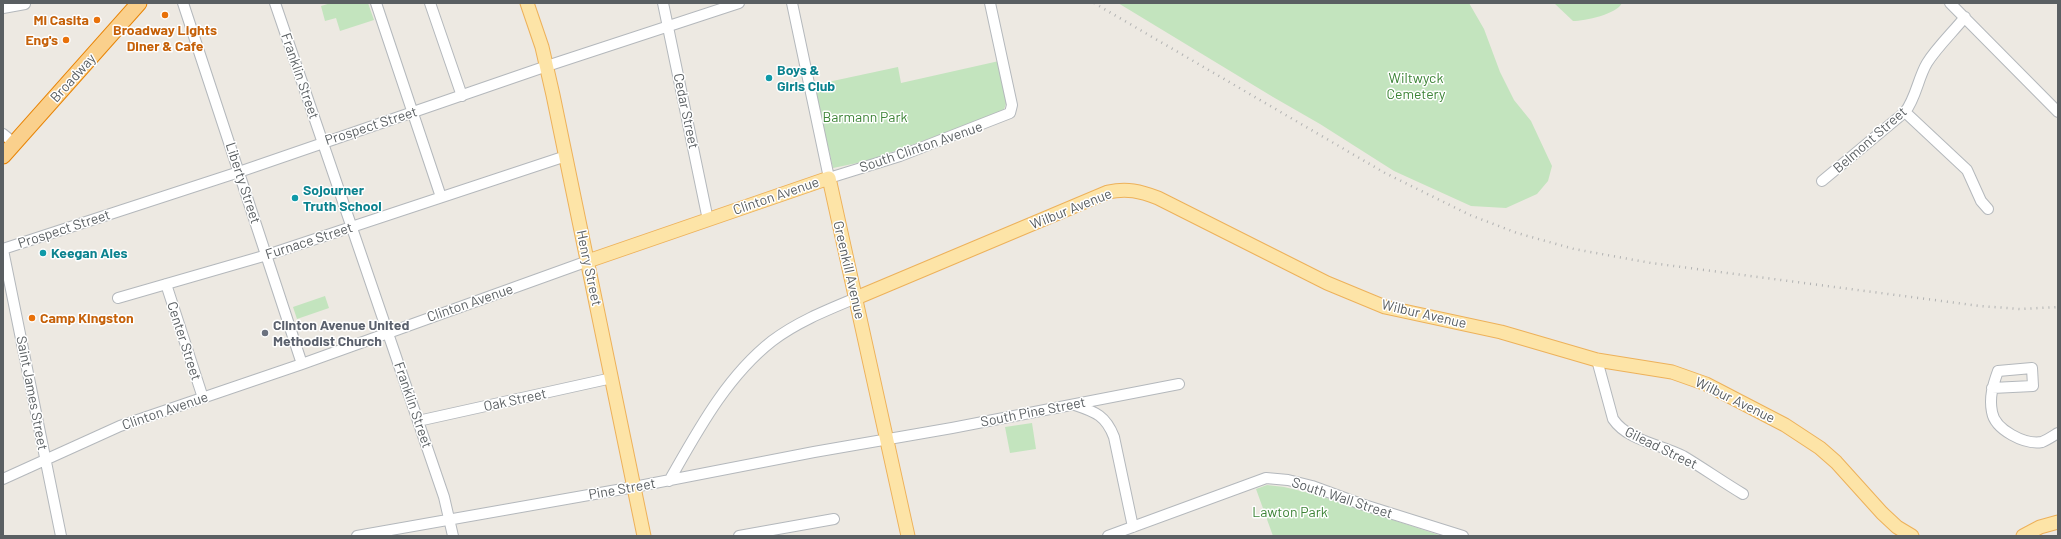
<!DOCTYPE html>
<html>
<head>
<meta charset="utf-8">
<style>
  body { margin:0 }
  #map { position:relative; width:2061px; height:539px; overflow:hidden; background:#ede9e2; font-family:Barlow,sans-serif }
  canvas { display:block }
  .frame { position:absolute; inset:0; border:4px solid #5a5f62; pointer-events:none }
</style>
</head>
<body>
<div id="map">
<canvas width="2061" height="539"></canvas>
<div class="frame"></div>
</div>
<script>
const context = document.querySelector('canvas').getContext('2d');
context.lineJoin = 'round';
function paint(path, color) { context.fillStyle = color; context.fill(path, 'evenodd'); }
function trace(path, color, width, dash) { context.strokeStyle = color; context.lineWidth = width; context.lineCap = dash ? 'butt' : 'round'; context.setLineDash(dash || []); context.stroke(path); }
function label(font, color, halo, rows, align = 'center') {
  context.font = font + ' Barlow,sans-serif'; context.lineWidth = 3; context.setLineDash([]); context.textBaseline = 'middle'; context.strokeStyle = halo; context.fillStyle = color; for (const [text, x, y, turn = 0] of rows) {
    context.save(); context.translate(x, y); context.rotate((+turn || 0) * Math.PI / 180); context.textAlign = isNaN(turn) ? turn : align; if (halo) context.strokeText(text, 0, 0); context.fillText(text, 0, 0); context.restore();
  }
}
paint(new Path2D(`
  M331,3H368L374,20L340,31L336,18L325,21L321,6Z
  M1118,3H1469L1484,29L1500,72L1514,100L1531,121L1552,166L1548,181L1537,194L1506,208L1471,206L1394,171L1320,124L1273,97Z
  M1554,3H1622C1617,14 1585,21 1573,21Z
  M999,61L1007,101L1003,112L867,161L833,168L814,85L898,67L901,83Z
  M325,296L329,308L297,319L293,307Z
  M1032,423L1036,449L1010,453L1005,427Z
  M1267,485L1284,487L1314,494L1442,536H1273L1256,489Z`), '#c3e4be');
const minor = new Path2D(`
  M183,3L302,364
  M275,3L444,497L453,536
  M376,3L441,197
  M430,3L462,96
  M663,3L708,220
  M792,3L829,178L900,156L1010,113L1012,105L990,3
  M1950,3L2058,112
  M3,8L25,4
  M1905,112L1967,170L1981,201L1988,209
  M3,134L14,143
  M1822,181L1905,112C1916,98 1918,78 1927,63C1937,47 1953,32 1965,17
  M3,249L239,172L547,66L739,3
  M3,250L61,536
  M166,284L203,398
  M118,298L267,255L566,156
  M1597,360L1613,419C1628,441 1660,444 1683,456C1703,468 1723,482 1743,494
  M1992,388L2033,386L2032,368L1998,371C1993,385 1989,397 1992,412C1995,430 2025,445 2042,442C2047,440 2053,436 2058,433
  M1075,405C1096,412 1106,416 1114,437L1133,527
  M418,421L612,378
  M3,479L120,426L302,364L588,261
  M669,481C697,432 726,377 772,341C797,322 827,310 856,298
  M357,536L634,487L814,452L952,428L1179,384
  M739,536L834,519
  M1108,536L1266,478L1288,480L1312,486L1361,504L1463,536`);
const major = new Path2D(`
  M527,3L542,47L553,95L644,536
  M588,261L829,178L908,536
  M856,298L1108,192C1127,188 1140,191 1158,198L1327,283L1385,307L1501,332L1597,360L1672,372L1706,384L1785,425L1820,448L1836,462L1882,513L1897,527L1912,536
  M2023,536L2040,527L2058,522`);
const highway = new Path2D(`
  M3,156L139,3`);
trace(minor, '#b4b8bc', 12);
trace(major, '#edb15a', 15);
trace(highway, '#e88406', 17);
trace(minor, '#fff', 10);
trace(major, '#fde4a7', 13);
trace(highway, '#fad08c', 15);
trace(new Path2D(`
  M1094,3L1385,173L1470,215L1517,233L1574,249L1651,263L1980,306L2020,309L2058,307`), '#b1b2b2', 2.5, [1, 5]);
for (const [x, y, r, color] of [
  [165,15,4,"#e8710a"],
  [97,20,4,"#e8710a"],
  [66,40,4,"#e8710a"],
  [769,78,4,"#0f9aa8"],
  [295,198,4,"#0f9aa8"],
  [43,253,4,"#0f9aa8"],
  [32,318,4,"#e8710a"],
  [265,333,4,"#6b7280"]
]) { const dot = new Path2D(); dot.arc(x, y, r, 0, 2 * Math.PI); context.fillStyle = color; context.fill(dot); trace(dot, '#fff', 1.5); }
label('bold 14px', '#c56008', '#fff', [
  ["Mi Casita",89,20],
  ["Broadway Lights",165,30,"center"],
  ["Diner & Cafe",165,46,"center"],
  ["Eng's",58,40],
  ["Camp Kingston",40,318,"left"]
], 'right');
label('bold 14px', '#0d838f', '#fff', [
  ["Boys &",777,70],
  ["Girls Club",777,86],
  ["Sojourner",303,190],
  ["Truth School",303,206],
  ["Keegan Ales",51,253]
], 'left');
label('14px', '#5a5f62', '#fff', [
  ["Franklin Street",300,76,71],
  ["Broadway",73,78,-48],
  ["Cedar Street",686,111,78],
  ["Prospect Street",371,126,-18],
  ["Belmont Street",1870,140,-41],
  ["South Clinton Avenue",921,147,-19],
  ["Liberty Street",243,183,72],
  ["Clinton Avenue",776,196,-19],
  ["Wilbur Avenue",1071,209,-22],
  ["Prospect Street",64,229,-18],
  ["Furnace Street",309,241,-18],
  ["Henry Street",589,268,78],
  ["Greenkill Avenue",849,270,77],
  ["Clinton Avenue",470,303,-19],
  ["Wilbur Avenue",1424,314,13],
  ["Center Street",184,341,72],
  ["Saint James Street",32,393,79],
  ["Oak Street",515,400,-12],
  ["Wilbur Avenue",1735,400,26],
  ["Franklin Street",413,405,71],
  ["Clinton Avenue",165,411,-19],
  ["South Pine Street",1033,412,-11],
  ["Gilead Street",1661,448,26],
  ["Pine Street",622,489,-10],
  ["South Wall Street",1342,498,18]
]);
label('14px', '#3d8437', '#fff', [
  ["Wiltwyck",1416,78],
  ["Cemetery",1416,94],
  ["Barmann Park",865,117],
  ["Lawton Park",1290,512]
]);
label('bold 14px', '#5b616d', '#fff', [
  ["Clinton Avenue United",273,325],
  ["Methodist Church",273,341]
], 'left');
</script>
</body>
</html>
